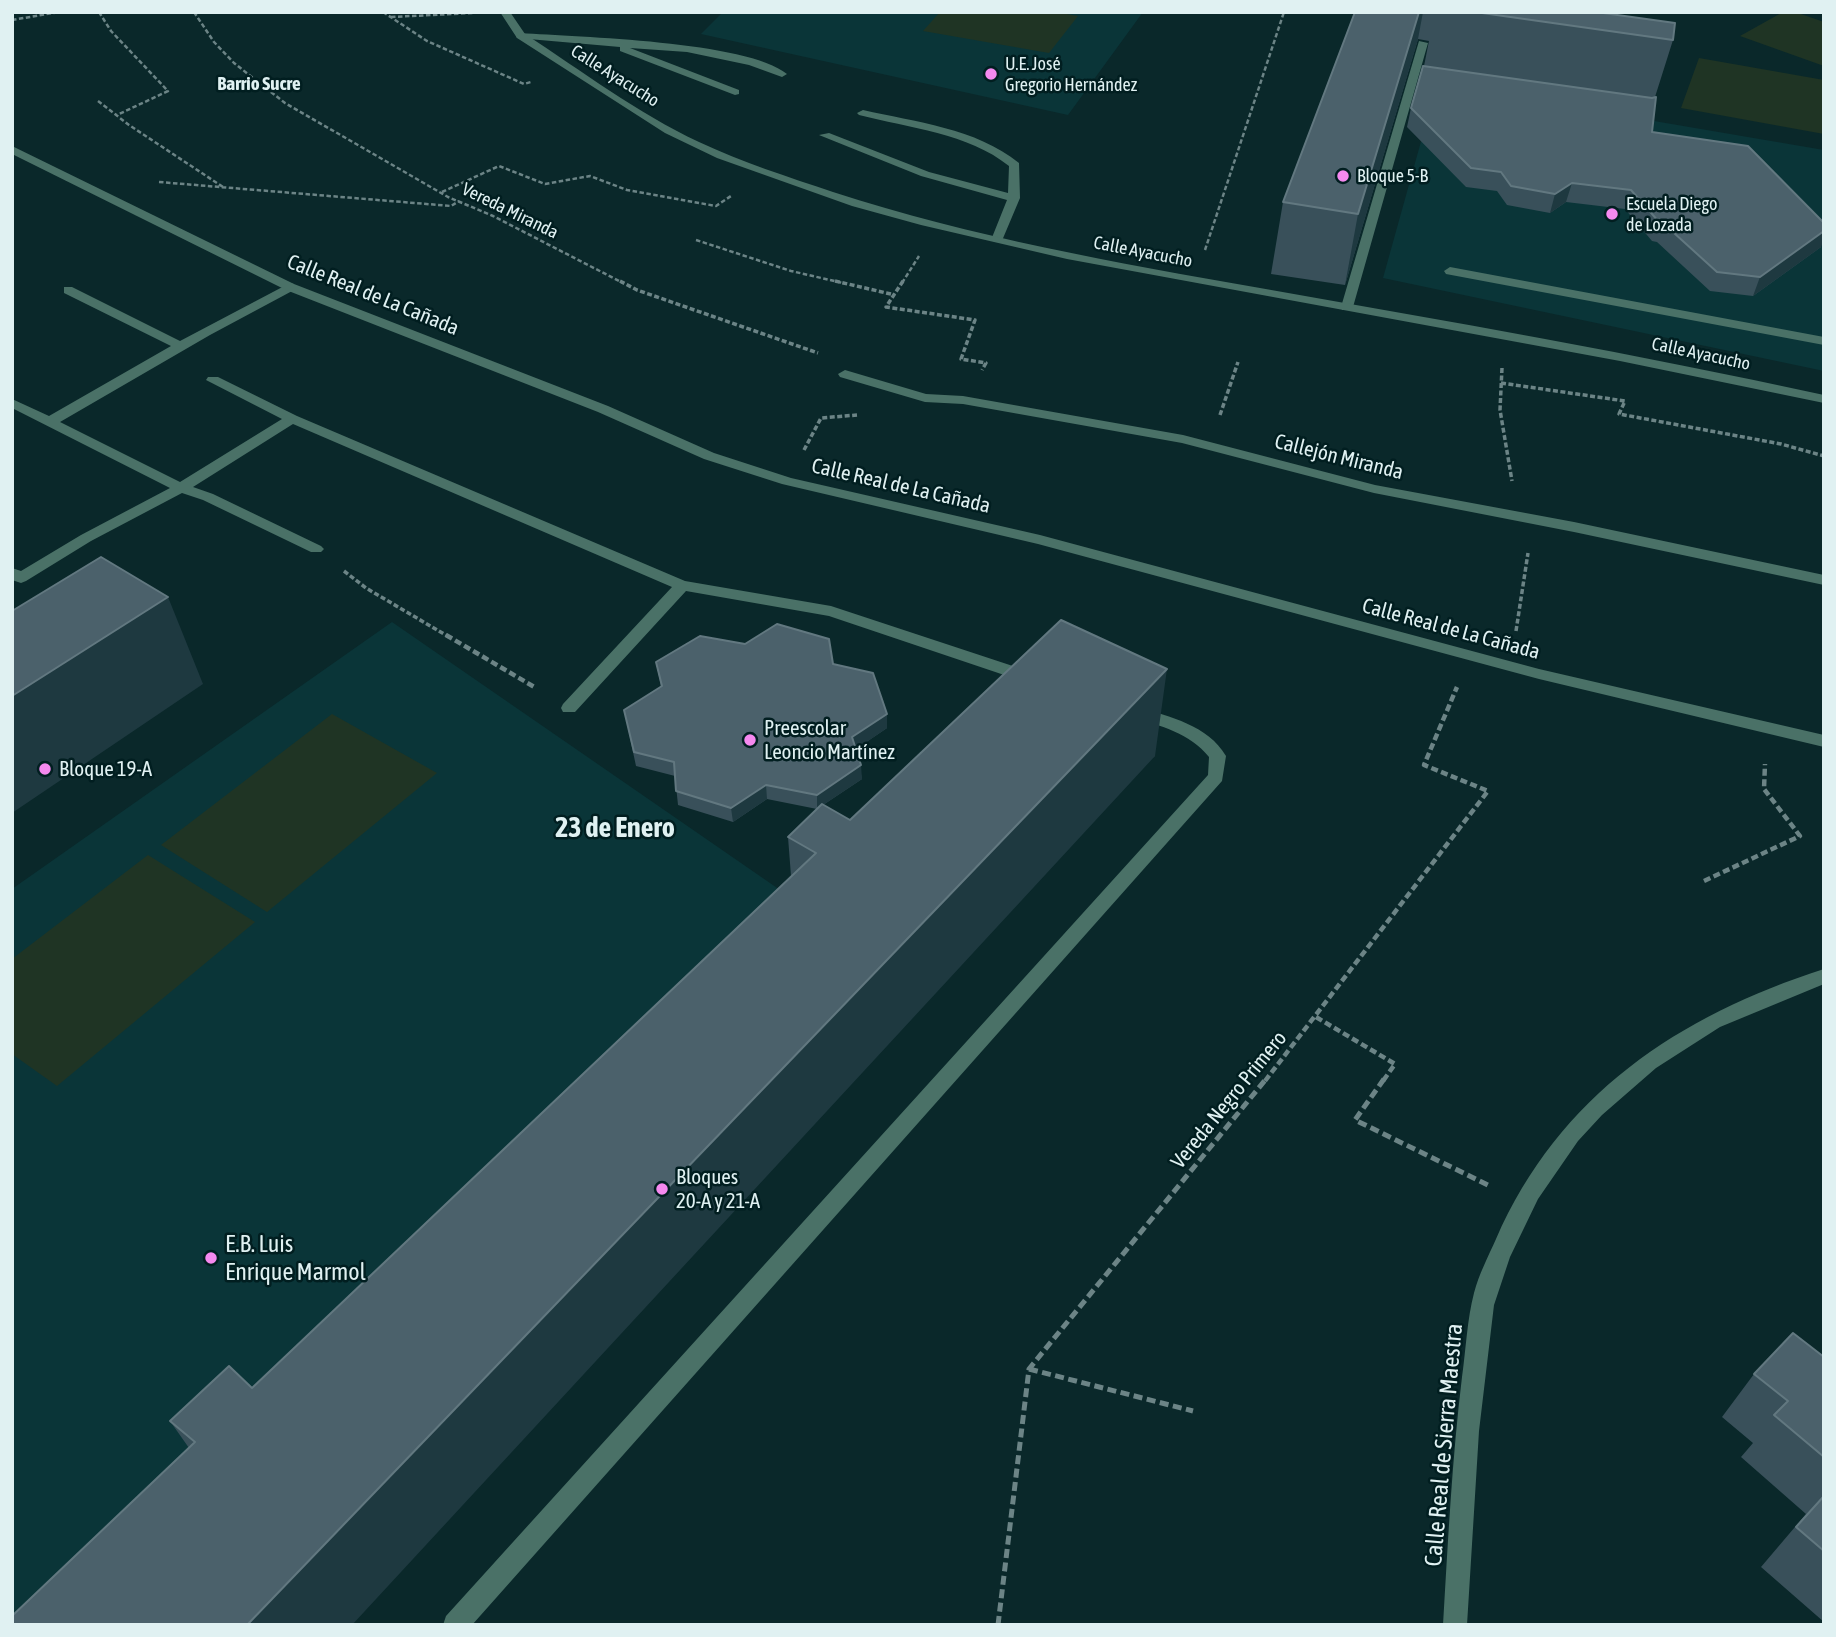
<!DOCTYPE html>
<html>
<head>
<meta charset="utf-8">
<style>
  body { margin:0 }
  #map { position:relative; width:1836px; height:1637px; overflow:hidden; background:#0a282a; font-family:"Asap Condensed",sans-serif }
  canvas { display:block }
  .frame { position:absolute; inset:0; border:14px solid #e0f1f2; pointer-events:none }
</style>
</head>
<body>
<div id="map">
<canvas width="1836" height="1637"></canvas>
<div class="frame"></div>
</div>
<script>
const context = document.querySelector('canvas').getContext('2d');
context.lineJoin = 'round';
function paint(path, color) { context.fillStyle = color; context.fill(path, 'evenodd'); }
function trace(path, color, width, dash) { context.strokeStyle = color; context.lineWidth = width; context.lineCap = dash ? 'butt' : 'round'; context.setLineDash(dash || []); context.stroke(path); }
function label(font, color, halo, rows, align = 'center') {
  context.font = font + ' "Asap Condensed",sans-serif'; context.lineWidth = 5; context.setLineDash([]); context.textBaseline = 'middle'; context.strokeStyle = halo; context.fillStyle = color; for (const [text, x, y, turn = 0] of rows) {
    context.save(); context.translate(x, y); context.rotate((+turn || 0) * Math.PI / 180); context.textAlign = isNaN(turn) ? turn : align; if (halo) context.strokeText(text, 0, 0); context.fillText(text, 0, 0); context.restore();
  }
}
paint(new Path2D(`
  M723,12H1143L1068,115L701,34Z
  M1437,84L1824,150V371L1383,278Z
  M392,622L783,892L12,1625V889Z`), '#0a3538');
paint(new Path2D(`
  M940,12H1056L1078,16L1049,53L923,31Z
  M1783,12H1795L1824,22V66L1740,36Z
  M1699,58L1824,80V134L1681,108Z
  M332,714L437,773L267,912L161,845Z
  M148,855L255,922L57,1086L12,1054V959Z`), '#1f3424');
trace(new Path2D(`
  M99,12L111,31L168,91L117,115
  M194,12L214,42L234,63L285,103L448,197L493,216L623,283
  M383,12L427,41L524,84L531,82
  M391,17L473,13
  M12,20L59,12
  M98,101L129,125L223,187
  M159,182L451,206L459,201
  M442,192L499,166L545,184L590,176L627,190L716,206L731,196
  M696,240L791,271L843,283
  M1205,250L1284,12
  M902,283L919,256`), '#6c8486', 2.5, [4.5, 2.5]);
trace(new Path2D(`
  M620,281L637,290L818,353
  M835,281L895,295
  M903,281L886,307L975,320L961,359L986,363L982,370
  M1502,368L1500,410L1512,481
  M1501,383L1625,401L1619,414L1781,444L1824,456
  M1220,415L1238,362
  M804,450L821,418L857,415
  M344,571L366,588L449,637
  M1516,631L1528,553`), '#6c8486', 3.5, [5, 2.5]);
trace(new Path2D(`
  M446,635L536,688
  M1704,881L1800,836L1764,789L1765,764
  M1316,1017L1395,1064L1383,1081
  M1265,1081L1488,791L1424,765L1457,687`), '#6c8486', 4.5, [7, 3.5]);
trace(new Path2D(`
  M1384,1079L1355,1120L1490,1186
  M1029,1369L1193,1411
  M998,1625L1029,1369L1266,1079`), '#6c8486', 5, [9, 4.5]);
paint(new Path2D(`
  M521,33C578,37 747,41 787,74L782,77L749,65L687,52L630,48L739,90V94L735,95L620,51V47L517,38L516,36Z
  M1419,41L1428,43L1353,307L1352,310H1342L1341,307Z
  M863,110C915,122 976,128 1019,163L1020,198L1001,243L991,240L1007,200L921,176L819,135L829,133L929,172L1008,193L1009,166C968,133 909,128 859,115L857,113Z
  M1450,267L1824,337V345L1446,274L1444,271Z
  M290,283L294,284V290L210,335L60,422L180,482L282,419L206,380L208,377H218L297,416L685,581L831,606L1034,673L1036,677L1034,681H1022L829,616L686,591L575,712H563L561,708L563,704L672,587L293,424L193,487L213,494L321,546L324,549L321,552H311L203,500L182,493L91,541L26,581L21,583L12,580V568L21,571L81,535L170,488L12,408V399L49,416L171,346L64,293V287H72L180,341Z
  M1138,707C1170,717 1208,725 1226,756L1222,781L472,1625H443L446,1616L1208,775L1209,757C1190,733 1161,726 1132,717L1130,713L1132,709Z`), '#4a7167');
paint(new Path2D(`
  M500,12H510L525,34C582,71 637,113 699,142C742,162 788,177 833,192C972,237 1116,263 1260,288C1448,321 1637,354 1824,395V403L1620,361L1067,259L921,225L852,206L717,158L665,133L517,38Z
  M12,146L294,284L608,406L714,453L791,478L1040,535L1539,669L1824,735V747L1539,679L1038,544L782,484L704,459L598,412L286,290L12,154Z
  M845,370L926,394L963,396L1183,435L1375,485L1574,522L1824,575V585L1574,532L1374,493L1182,443L963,404L925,402L840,377L838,374Z
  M1824,969V984L1720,1027L1656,1068L1602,1115L1578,1141L1538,1199L1510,1257L1494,1305L1479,1431L1467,1625H1443C1448,1542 1452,1459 1462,1377C1466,1349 1467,1320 1474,1293C1479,1274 1488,1257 1496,1239C1559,1095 1678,1016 1824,969Z`), '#4a7167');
paint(new Path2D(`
  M1355,12H1596L1673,40L1655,97L1652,132L1821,247L1753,296L1710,291L1657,242L1652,241L1625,209L1566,202L1550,213L1507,205L1497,191L1466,187L1407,127L1411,108L1424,66L1429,41L1418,39L1345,285L1271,274L1283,202Z
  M656,662L833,664L887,714V728L856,749L862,779L823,805L850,820L1155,756L189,1448L170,1421L252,1388L791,876L788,837L817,809L767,799L733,822L678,805L675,776L636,766L624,710L661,687Z
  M1824,1357V1622L1761,1567L1806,1514L1741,1457L1753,1443L1722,1417L1754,1374Z`), '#39505a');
paint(new Path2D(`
  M1419,12H1423L1418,39L1345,285L1358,214Z
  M1572,183L1566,202L1550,213L1555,194Z
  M1824,231V240L1821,247L1753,296L1760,277Z
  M168,597L203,684L12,813V696Z
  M1167,669L1155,756L352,1625H247Z
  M887,714V728L852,752V737Z
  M861,765L862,779L817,809V795Z
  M766,785L767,799L733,822L731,808Z`), '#1e3940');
const building = new Path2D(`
  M1355,12H1419L1358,214L1283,202Z
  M1475,12H1596L1675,23L1673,40Z
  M1423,66L1652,98L1656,97L1652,132L1748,146L1824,223V231L1760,277L1717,272L1663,223L1659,222L1631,190L1572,183L1555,194L1511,186L1501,172L1471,168L1411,108Z
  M101,557L168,597L12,696V611Z
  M1061,620L1167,669L247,1625H12V1616L195,1442L170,1421L229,1366L252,1388L816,853L788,837L822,804L850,820Z
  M777,624L829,639L833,664L873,673L887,714L852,737L861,765L817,795L766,785L731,808L676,791L674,762L634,752L624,710L662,686L656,662L700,636L745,644Z
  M1793,1333L1824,1357V1457L1774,1415L1788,1401L1754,1374Z
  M1824,1496V1551L1796,1527Z`);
paint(building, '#4b616b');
trace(building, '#627880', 2);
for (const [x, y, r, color] of [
  [991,74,7,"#f589ef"],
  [1343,176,7,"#f589ef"],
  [1612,214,7,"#f589ef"],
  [750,740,7,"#f589ef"],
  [45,769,7,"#f589ef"],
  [662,1189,7,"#f589ef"],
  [211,1258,7,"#f589ef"]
]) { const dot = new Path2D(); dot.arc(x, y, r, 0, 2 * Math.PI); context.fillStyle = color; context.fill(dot); trace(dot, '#011e20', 2.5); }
label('18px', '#e0f1f2', '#011e20', [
  ["U.E. José",1005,64],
  ["Gregorio Hernández",1005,85],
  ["Bloque 5-B",1357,176],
  ["Escuela Diego",1626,204],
  ["de Lozada",1626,225]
], 'left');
label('18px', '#e0f1f2', '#011e20', [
  ["Calle Ayacucho",615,76,32],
  ["Vereda Miranda",510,211,26],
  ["Calle Ayacucho",1143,252,11],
  ["Calle Ayacucho",1701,354,12]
]);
label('bold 19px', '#e0f1f2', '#011e20', [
  ["Barrio Sucre",259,84]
]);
label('21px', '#e0f1f2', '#011e20', [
  ["Calle Real de La Cañada",373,295,22],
  ["Callejón Miranda",1339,457,14],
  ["Calle Real de La Cañada",901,486,13],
  ["Calle Real de La Cañada",1451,629,15],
  ["Vereda Negro Primero",1229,1100,-51]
]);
label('21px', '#e0f1f2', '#011e20', [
  ["Preescolar",764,728],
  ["Leoncio Martínez",764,752],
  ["Bloque 19-A",59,769],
  ["Bloques",676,1177],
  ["20-A y 21-A",676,1201]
], 'left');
label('24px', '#e0f1f2', '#011e20', [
  ["E.B. Luis",225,1244],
  ["Enrique Marmol",225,1272]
], 'left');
label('24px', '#e0f1f2', '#011e20', [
  ["Calle Real de Sierra Maestra",1444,1445,-85]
]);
label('bold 28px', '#e0f1f2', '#011e20', [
  ["23 de Enero",615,828]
]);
</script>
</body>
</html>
